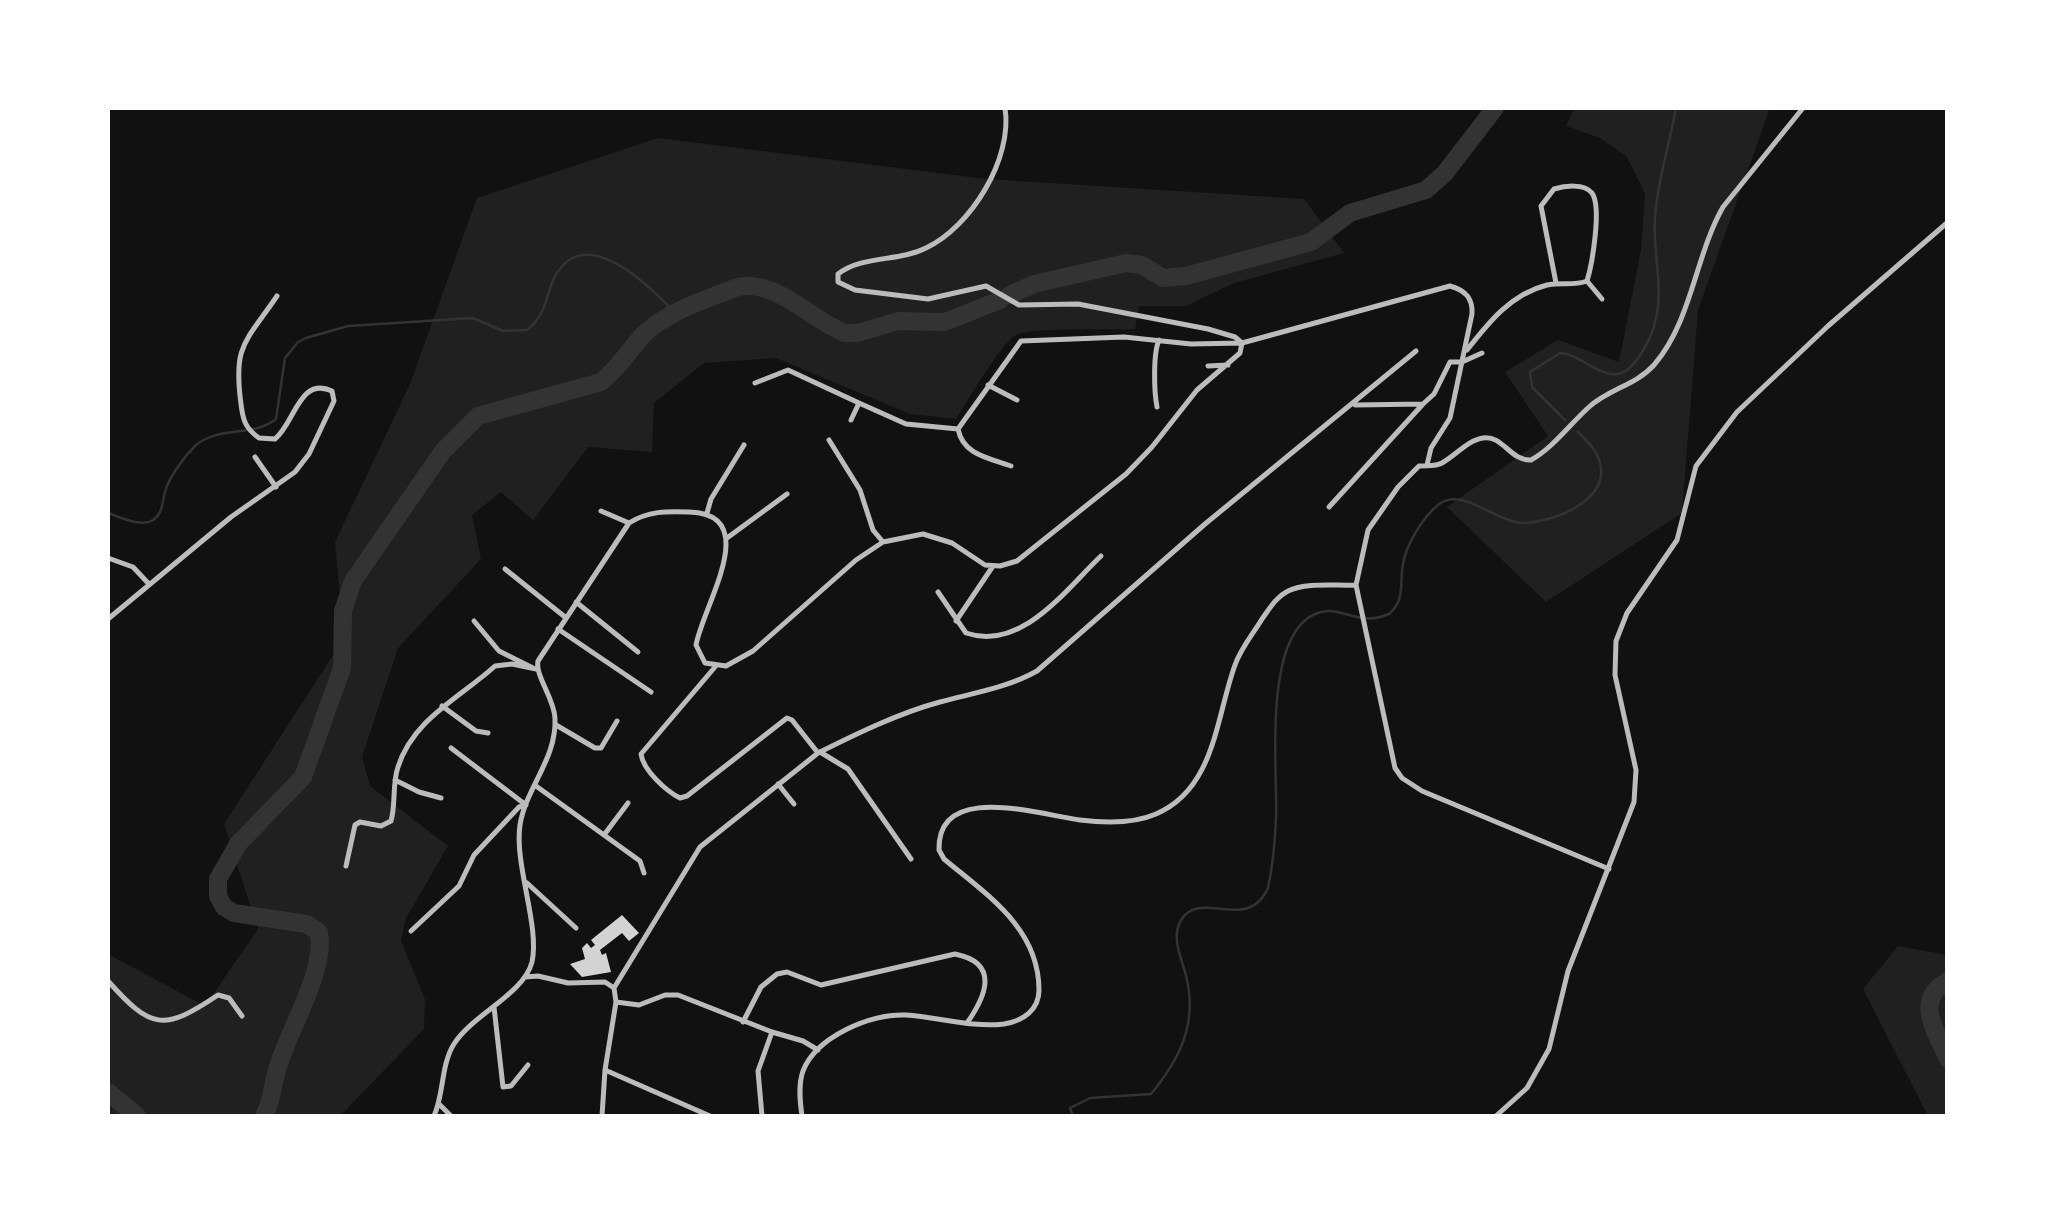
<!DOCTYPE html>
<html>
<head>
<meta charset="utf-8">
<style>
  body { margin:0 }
  #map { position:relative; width:2055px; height:1224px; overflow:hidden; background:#111; font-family:"Noto Sans",sans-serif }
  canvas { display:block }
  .frame { position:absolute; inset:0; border:110px solid #fff; pointer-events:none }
</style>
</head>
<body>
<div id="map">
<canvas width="2055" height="1224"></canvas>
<div class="frame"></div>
</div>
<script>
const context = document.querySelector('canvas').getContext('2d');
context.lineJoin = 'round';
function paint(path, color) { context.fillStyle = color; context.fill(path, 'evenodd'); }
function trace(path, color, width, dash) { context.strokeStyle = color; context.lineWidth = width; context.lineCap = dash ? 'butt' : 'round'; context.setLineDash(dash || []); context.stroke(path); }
paint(new Path2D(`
  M1574,108H1770L1698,310L1682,513L1546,602L1447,507L1548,436L1505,372L1558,340L1619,362L1641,250L1645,194L1627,157L1600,138L1566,126Z
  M658,138L986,179L1304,199L1344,253L1234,283L1186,306H1139L1135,329C1113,330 1029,327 1016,335C1001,343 968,401 956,419L910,414L776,358L704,363L654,403L652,452L588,447L533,520L501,492L472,515L481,559L398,648L362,757L370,786L448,846L406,918L401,941L425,999L424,1029L340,1116H108V954L205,1006L258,929L224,824L344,638L335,542L410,384L477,198Z
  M1898,946L1947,955V1116H1928L1863,989Z`), '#202020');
trace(new Path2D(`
  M1565,420L1532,387L1530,372L1560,353C1582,354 1602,382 1624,372C1633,367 1639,357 1644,349C1673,299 1649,259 1656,206C1660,173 1670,141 1676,108
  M108,513C120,517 141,528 153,520C163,514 162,502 165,492C169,477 184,457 195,446C219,425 252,438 276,419L285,358L298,342L306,338L348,326L473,318L503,331L527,330C544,317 545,302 552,283C580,216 650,286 676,314
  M1073,1116L1070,1108L1090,1098L1151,1094C1179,1060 1197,1025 1187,980C1183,960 1170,939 1181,920C1201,888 1247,934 1268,888C1273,865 1275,842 1276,819C1278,772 1262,637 1315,614C1341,603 1356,628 1389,614C1406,599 1399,584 1403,564C1406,545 1423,517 1438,505C1461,485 1496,523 1524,523C1553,522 1610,501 1600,463C1597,450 1587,441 1578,432`), '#333', 2.5);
trace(new Path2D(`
  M1010,295L1034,284L1126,263L1142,265L1163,278L1186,276L1311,242L1350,213L1426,190L1445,173L1495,108
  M1948,981C1913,1000 1936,1031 1948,1059
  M108,1092L137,1116
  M264,1116C272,1101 272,1087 277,1070C288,1030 326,973 319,932L306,924L234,913L224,907L218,896V879L238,844L303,777L342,668L343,611L353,581L443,451L478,416L601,382C618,369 629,350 644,334C668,311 707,299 738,287C776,279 811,320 845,333H858L898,321L945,322L1000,300`), '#333', 18);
paint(new Path2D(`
  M622,915L639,933L629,941L622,933L600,950L602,955L606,953L611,972L582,977L570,964L585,959L582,948L587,943L591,948L595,945L591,940Z`), '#d3d3d3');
trace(new Path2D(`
  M1005,108C1013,158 971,227 926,248C898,262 863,255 838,274V282L855,290L928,299L986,286L1019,305L1078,304L1208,329L1235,337L1242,343
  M1587,281L1602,299
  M1467,350C1489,322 1511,294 1547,285C1561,282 1574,286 1587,281C1592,265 1602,207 1592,193C1584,183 1564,186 1554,189L1541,206L1556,283
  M1208,366L1228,365
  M755,383L788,370L859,403L851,420
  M988,385L1017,400
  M859,403L906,424L958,429
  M1355,405L1423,404L1434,394L1450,362H1462L1482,353
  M1157,407C1154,392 1153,353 1159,340
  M829,440L860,490L873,530L883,542
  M255,457L276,487
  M1011,466C989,458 963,455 958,429L1021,341L1124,337L1191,344L1242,343L1450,286C1465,290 1473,298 1472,314L1450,418L1431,448L1427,465
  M1329,507L1423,404
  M601,511L629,523
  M707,513L711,499L744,445
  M727,538L787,494
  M108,558L133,567L148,583
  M505,569L565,617
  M938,592L966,633C1022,652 1066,589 1101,556
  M576,602L638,652
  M108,619L231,517L295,472L309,454L334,401L332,391C299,376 295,423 275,439L259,438C245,428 243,420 241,404C233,345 245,343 277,296
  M474,621L499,651L533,668
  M956,621L993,566
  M558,629L651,692
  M715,667L641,754C643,770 666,791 680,798L687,796L787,718L792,720L818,753
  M442,706L476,731L488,733
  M556,725L595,748H601L617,721
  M820,752L848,769L911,859
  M395,780L419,792L441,798
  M778,784L794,804
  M536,786L640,861L644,873
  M604,835L628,803
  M346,866L355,825L360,822L381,826L391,821C396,804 392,784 398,767C413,719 461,697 495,666L512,664L536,669
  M1609,869L1422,791L1402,778L1395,768L1356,585L1368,530L1398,487L1419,466C1427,465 1435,467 1442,463C1455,456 1468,440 1483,438C1503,435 1510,461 1531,460C1553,448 1570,424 1589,407C1609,389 1636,385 1654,365C1692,321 1695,256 1723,207L1803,108
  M527,883L576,928
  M411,931L459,886L474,855L519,807L526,805L451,748
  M525,977L538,976L568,983L605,982L614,988L616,1002L605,1070L602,1116
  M108,981C151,1029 163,1032 218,995L229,998L242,1016
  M614,988L700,847L818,753C856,734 899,713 940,702C973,693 1007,688 1037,671L1205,524L1416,351
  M616,1002L639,1005L665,995H678L772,1032L803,1041L818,1050
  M494,1007L503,1087L511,1086L528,1065
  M743,1022L761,987L777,974L787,972L821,985L955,954C1000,963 986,996 967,1023
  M605,1070L710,1116
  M439,1104L451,1116
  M434,1116C444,1094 441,1064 454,1044C472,1015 524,994 532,962C540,926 514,864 520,825C526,787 557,759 555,718C554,698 535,676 538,661L629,523C648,511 667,511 689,512C764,514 703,605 696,645L705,663L726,666L753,651L856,560L883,542L923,534L952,543L985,565L1000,566L1017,561L1126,474L1152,447L1197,390L1240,353L1242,343
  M762,1116L758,1071L772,1032
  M802,1116C800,1102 798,1085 803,1071C816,1037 871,1013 906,1015C938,1017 972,1028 1004,1024C1023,1021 1039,1010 1039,990C1039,928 987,895 944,859L939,850C937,781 1040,815 1080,820C1104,823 1133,824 1156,814C1215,789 1216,717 1235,665C1241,648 1253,634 1262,619C1270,608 1276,597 1288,591C1306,582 1336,586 1356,585
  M1496,1116L1527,1088L1549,1049L1568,971L1634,802L1636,770L1615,675L1616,641L1627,613L1677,540L1696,466L1737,412L1828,326L1948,222`), '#bcbcbc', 5);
</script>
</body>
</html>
